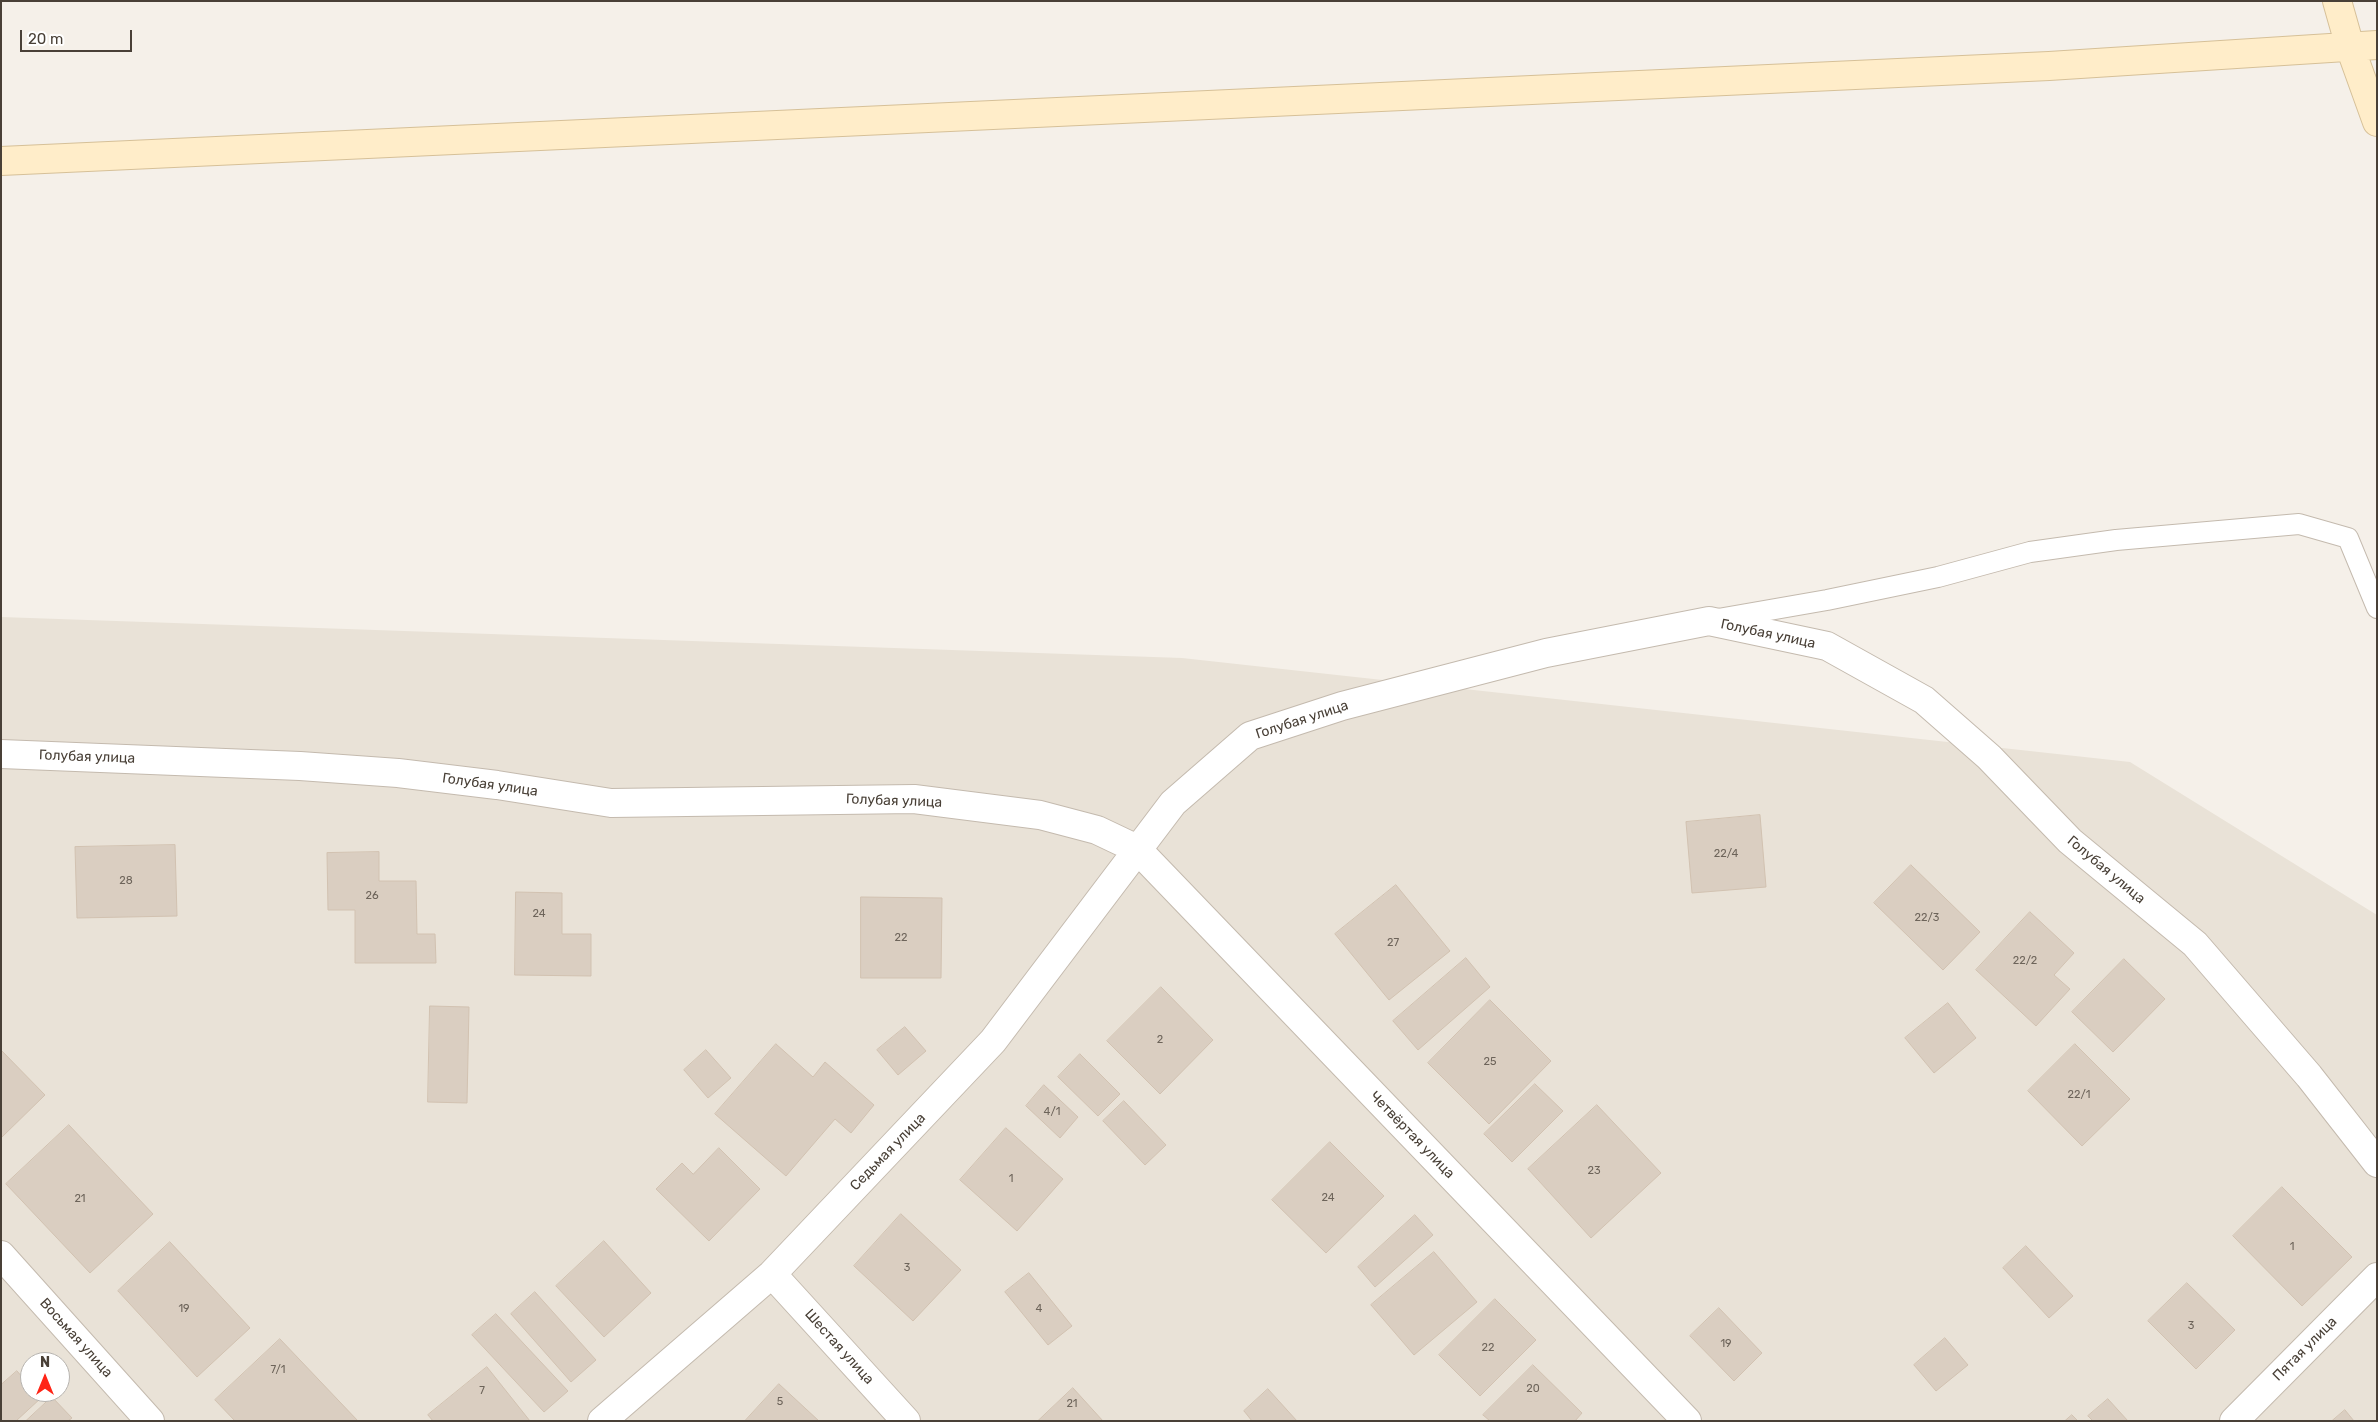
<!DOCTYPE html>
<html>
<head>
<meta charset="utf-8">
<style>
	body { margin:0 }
	#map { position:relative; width:2378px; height:1422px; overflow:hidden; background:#f5f0e9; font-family:Rubik,sans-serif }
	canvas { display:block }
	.frame { position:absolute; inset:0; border:2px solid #494037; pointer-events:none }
	.north { position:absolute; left:20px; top:1352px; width:50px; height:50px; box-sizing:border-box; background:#fff; border:1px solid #b6b3af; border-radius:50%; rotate:0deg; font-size:14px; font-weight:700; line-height:20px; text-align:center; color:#494037 }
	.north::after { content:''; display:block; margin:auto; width:18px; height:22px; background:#ff2416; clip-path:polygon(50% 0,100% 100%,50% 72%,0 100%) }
	.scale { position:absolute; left:20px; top:30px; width:112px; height:22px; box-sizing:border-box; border:2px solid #494037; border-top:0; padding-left:6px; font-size:15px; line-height:18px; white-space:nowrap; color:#494037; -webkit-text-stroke:4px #fff; paint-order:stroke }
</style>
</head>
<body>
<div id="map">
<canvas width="2378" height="1422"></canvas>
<div class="frame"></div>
<div class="north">N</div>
<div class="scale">20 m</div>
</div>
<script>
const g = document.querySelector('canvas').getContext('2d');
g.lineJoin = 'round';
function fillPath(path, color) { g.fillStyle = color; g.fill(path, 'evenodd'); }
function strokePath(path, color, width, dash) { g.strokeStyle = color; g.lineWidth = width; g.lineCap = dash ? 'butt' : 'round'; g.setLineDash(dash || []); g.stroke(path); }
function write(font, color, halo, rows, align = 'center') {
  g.font = font + ' Rubik,sans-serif'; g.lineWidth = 5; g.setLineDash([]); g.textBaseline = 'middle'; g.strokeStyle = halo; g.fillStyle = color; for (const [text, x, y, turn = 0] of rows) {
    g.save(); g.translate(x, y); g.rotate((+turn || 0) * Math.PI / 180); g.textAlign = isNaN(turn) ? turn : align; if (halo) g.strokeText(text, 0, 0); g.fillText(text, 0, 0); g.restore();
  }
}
fillPath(new Path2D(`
	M1 617 1182 658 2130 762 2377 915V1421H1ZM30 1362H60V1392H30Z`), '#e9e2d7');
const building = new Path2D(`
	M1760 815 1766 887 1692 893 1686 822Z
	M175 845 177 916 77 918 75 847Z
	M379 852V881H416L417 934H435L436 963H355V910H328L327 853Z
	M1911 865 1980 932 1943 970 1874 903Z
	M1396 885 1450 951 1389 1000 1335 934Z
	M516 892 562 893V934H591V976L515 975Z
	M861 897 942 898 941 978H861Z
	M2030 912 2074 953 2054 975 2070 989 2036 1026 1976 970Z
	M1466 958 1490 987 1418 1050 1393 1021Z
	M2124 959 2165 999 2113 1052 2072 1012Z
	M1161 987 1213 1040 1160 1094 1107 1041Z
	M1490 1000 1551 1061 1489 1124 1428 1063Z
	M1948 1003 1976 1038 1934 1073 1905 1038Z
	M430 1006 469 1007 467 1103 428 1102Z
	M905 1027 926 1051 898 1075 877 1050Z
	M776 1044 813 1077 825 1062 874 1105 851 1133 835 1119 786 1176 715 1114Z
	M2075 1044 2130 1099 2082 1146 2028 1091Z
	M1 1050 45 1095 1 1138Z
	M706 1050 731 1078 708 1098 684 1070Z
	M1080 1054 1120 1094 1098 1116 1058 1077Z
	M1535 1084 1563 1111 1512 1162 1484 1134Z
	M1044 1085 1078 1117 1060 1138 1026 1106Z
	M1124 1101 1166 1145 1145 1165 1103 1121Z
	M1597 1105 1661 1173 1591 1238 1528 1169Z
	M69 1125 153 1214 90 1273 6 1184Z
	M1006 1128 1063 1179 1017 1231 960 1180Z
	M1330 1142 1384 1196 1326 1253 1272 1200Z
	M719 1148 760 1189 709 1241 656 1189 682 1163 693 1174Z
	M2282 1187 2352 1257 2302 1306 2233 1236Z
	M901 1214 961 1270 913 1321 854 1266Z
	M1415 1215 1433 1235 1375 1287 1358 1267Z
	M604 1241 651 1293 604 1337 556 1286Z
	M170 1242 250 1328 197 1377 118 1291Z
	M2026 1246 2073 1296 2049 1318 2003 1268Z
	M1434 1252 1477 1302 1414 1355 1371 1305Z
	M1029 1273 1072 1326 1048 1345 1005 1292Z
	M2187 1283 2235 1330 2196 1369 2148 1321Z
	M535 1292 596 1360 571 1382 511 1314Z
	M1495 1299 1536 1340 1480 1396 1439 1355Z
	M1719 1308 1762 1353 1734 1381 1690 1336Z
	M496 1314 568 1391 544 1412 472 1335Z
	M1945 1338 1968 1365 1936 1391 1914 1365Z
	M280 1339 358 1421H235L215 1400Z
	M1533 1365 1582 1413 1575 1421H1490L1483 1415Z
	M487 1367 530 1421H433L428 1415Z
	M17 1371 30 1386V1392H36L41 1398 16 1421H1V1385Z
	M779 1384 819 1421H745Z
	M1073 1388 1103 1421H1038Z
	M1268 1389 1297 1421H1252L1244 1411Z
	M52 1397 72 1418 68 1421H26Z
	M2108 1399 2128 1421H2093L2088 1416Z
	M2345 1410 2354 1421H2332Z
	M2072 1415 2078 1421H2065Z`);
fillPath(building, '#dacec1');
strokePath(building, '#d2c2b1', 1);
const lane = new Path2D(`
	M1718 619 1827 600 1938 577 2030 552 2116 540 2299 524 2348 538 2377 608`);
const street = new Path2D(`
	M1 754 300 766 398 773 497 785 611 803 914 799 1040 815 1097 830 1137 849 1687 1421
	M1 1255 150 1421
	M772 1274 906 1421
	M602 1421 772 1274 993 1041 1173 803 1250 736 1342 706 1546 653 1709 621 1827 646 1924 700 1989 757 2070 841 2195 944 2309 1076 2377 1163
	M2234 1421 2377 1277`);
const secondary = new Path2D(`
	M2337 1 2350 47 2377 122
	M1 161 2049 66 2377 45`);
strokePath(lane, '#c4baae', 22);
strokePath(street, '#c4baae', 30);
strokePath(secondary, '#d6c098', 30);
strokePath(lane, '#fff', 20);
strokePath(street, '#fff', 28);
strokePath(secondary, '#ffedc9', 28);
write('11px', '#6d645a', null, [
	["22/4",1726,854],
	["28",126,881],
	["26",372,896],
	["24",539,914],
	["22/3",1927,918],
	["22",901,938],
	["27",1393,943],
	["22/2",2025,961],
	["2",1160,1040],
	["25",1490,1062],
	["22/1",2079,1095],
	["4/1",1052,1112],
	["23",1594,1171],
	["1",1011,1179],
	["24",1328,1198],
	["21",80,1199],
	["1",2292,1247],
	["3",907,1268],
	["19",184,1309],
	["4",1039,1309],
	["3",2191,1326],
	["19",1726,1344],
	["22",1488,1348],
	["7/1",278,1370],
	["20",1533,1389],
	["7",482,1391],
	["5",780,1402],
	["21",1072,1404]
]);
write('14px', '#494037', '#fff', [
	["Голубая улица",1768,634,12],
	["Голубая улица",1302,720,-18],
	["Голубая улица",87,757,2],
	["Голубая улица",490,785,8],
	["Голубая улица",894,801,2],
	["Голубая улица",2106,870,40],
	["Четвёртая улица",1412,1135,46],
	["Седьмая улица",888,1152,-46],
	["Восьмая улица",76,1338,48],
	["Шестая улица",839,1347,48],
	["Пятая улица",2305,1349,-45]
]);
</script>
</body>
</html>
